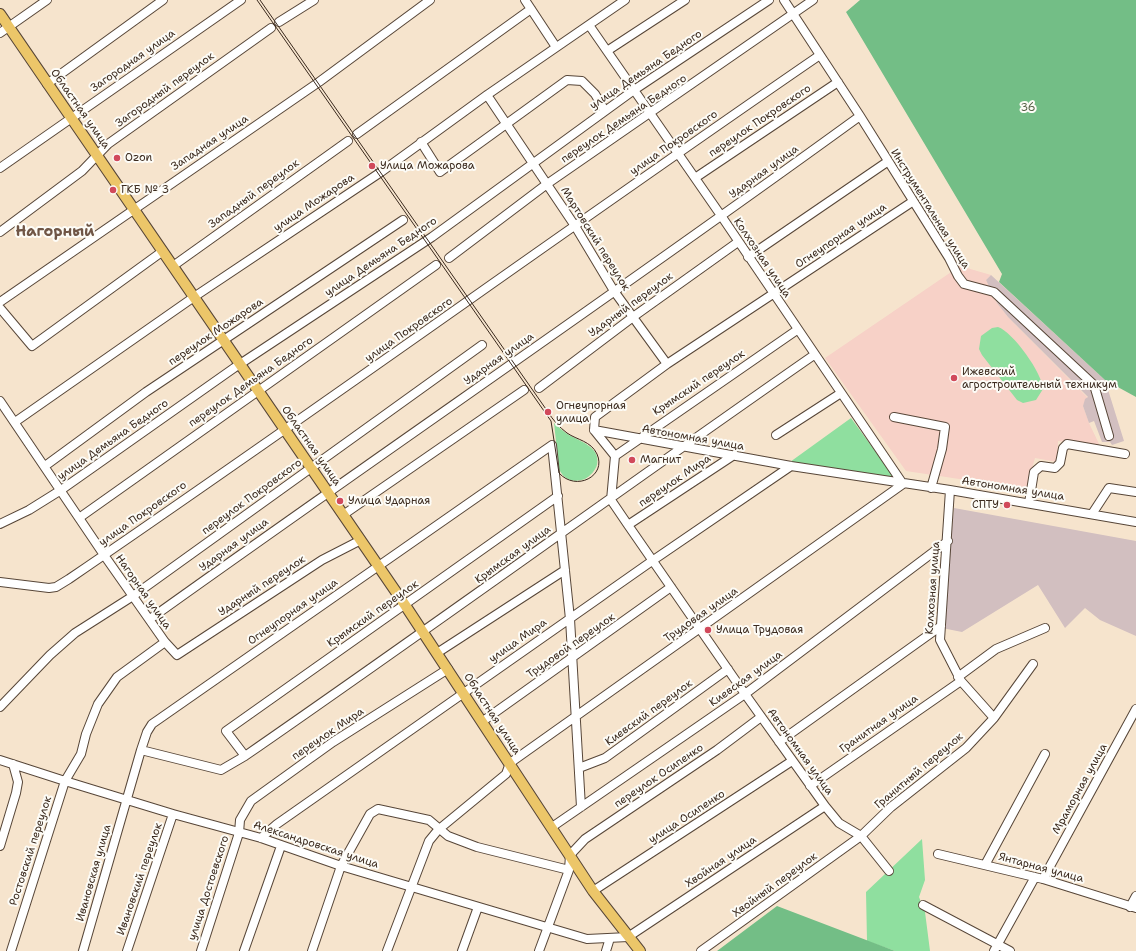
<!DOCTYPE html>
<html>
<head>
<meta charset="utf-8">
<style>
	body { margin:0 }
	canvas { display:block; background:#f6e4cd }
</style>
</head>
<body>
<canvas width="1136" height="951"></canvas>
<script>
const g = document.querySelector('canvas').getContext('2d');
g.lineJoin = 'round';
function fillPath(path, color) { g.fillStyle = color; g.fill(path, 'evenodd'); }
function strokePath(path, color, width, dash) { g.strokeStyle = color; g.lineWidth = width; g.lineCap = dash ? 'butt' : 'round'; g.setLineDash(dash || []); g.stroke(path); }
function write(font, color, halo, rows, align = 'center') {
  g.font = font + ' "Shantell Sans",sans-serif'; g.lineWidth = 4; g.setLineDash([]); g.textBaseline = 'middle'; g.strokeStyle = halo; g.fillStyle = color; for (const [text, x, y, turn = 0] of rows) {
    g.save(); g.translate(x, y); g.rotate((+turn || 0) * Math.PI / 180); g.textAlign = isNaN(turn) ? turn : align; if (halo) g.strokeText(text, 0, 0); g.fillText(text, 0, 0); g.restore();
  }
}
fillPath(new Path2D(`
	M960 266 991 275 986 280 997 303 1008 317 1088 398 1083 406 1089 423 1100 446 1058 441 1057 462 1035 458 1026 489 906 471 825 358Z`), '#f7d1c7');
fillPath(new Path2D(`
	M991 275 1105 380 1124 441 1112 445 1110 442H1102L1094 421 1089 423 1083 406 1085 399 1088 397 1008 317 997 303 986 280Z
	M954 508 1136 541V636L1100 620 1085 608 1065 628 1038 585 962 632 942 628Z`), '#d2bfc0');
fillPath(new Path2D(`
	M998 327C1013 332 1043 374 1043 389L1036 400 1023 403 1017 400 982 355 979 349 981 336 992 328Z
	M851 418 894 477 790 462Z
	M554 423C559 427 564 432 569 435 581 442 601 447 597 465 595 471 590 476 585 479 573 483 564 480 559 469Z
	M922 839 925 880 919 897 925 912 930 951H895L867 941 866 892Z`), '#8fdf9f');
fillPath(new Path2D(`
	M860 0H1136V397L1105 380 999 282 1002 274 846 12Z
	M777 906 895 951H717Z`), '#73be86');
const minor = new Path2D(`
	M525 0 556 47
	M784 0 860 116 949 258 958 276 964 284 994 292 1094 385 1109 436
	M279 22 314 0
	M589 25 722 217 903 484
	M0 33 47 0
	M607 51 685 0
	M47 84 163 0
	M487 95 575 226 614 291 667 364
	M357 134 531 9
	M421 142 440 172 567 80 582 81 595 94 605 111
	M0 168 241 0
	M695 178 838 82
	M0 232 82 171 108 144 271 28
	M748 257 887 162
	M449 258 547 184 813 0
	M173 266 348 141
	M0 302 319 82 430 0
	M0 308 32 346 163 251
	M539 388 633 317 738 242
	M0 401 104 555 165 642 177 655 322 560 361 540
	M894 417 945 427 942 449 931 488
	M15 422 194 297 381 172 487 95 625 0
	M594 430 791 466 950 490 1136 522
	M594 430 615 456 611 500 628 525 745 694 825 806 839 823 861 836 889 871
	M594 430 595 417 667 364 912 202
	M776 435 841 393
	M615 456 797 330
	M45 466 146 392 403 220
	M950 490 940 640 961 681 994 718
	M1029 503 1034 472 1041 466 1055 468 1060 463 1063 448 1067 444 1125 454
	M1092 514 1109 488 1136 492
	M343 515 524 390
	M79 518 436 265
	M0 524 29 510 61 490 234 368 432 237 634 90 769 0
	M628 525 734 455
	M0 582 49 588 56 587 69 579C321 407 568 228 820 55
	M150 619C386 450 625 287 860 116
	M437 653 565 570
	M958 677 996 649 1045 628
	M0 707 50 655 75 633 133 596 482 345
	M483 721 671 587
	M779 742 941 626
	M141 750 221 770 245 756C436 624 624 487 814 355
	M245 756 226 731 558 496
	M0 760 65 781 173 814 261 838 341 866 587 939 628 937 825 806
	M579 768 605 758 728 669
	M810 786 961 681
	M552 827 745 694 948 541
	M261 838 277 824 652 561 791 466
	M0 846 16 793 18 782 13 764
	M938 854 1043 879 1136 908
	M985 865 1045 754
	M1043 879 1136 709
	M593 891 792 761
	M923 905 1010 951
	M1130 907 1136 896
	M11 951 65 781 81 754 86 734 98 704 117 677 165 642
	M83 951 141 750 147 732 152 724 552 445 570 619 581 807
	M127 951 173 814
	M201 951 239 833 240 820 251 801 333 742 448 669
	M244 951 281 846
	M312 951 341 866 370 814 378 809 429 820 448 836 477 847 569 870
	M387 951 429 841 438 830 506 774 510 763 903 484
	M462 951 478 907
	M539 951 569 870 570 855 585 839 717 750 761 717
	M606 951 610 938
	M701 951 861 836 891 807 966 748 994 718 1033 664
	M994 951 1035 877`);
const major = new Path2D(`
	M0 14 405 605 593 891 640 951`);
strokePath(minor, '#574638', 10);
strokePath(major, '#574638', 12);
strokePath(minor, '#fff', 8);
strokePath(major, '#ecc669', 10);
strokePath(new Path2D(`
	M257 0 551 421 559 473C576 492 607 476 597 454 591 441 577 440 567 433 559 427 553 420 548 412L260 0`), '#3b2a1e', 1);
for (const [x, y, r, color] of [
	[117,158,4,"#d1495b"],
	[372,166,4,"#d1495b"],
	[113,190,4,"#d1495b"],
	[954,378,4,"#d1495b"],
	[548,412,4,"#d1495b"],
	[632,460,4,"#d1495b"],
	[340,501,4,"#d1495b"],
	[1007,505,4,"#d1495b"],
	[708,630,4,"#d1495b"]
]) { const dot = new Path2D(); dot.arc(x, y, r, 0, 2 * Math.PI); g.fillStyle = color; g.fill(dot); strokePath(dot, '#fdfcf7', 1.5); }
write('11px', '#3b2a1e', '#fdfcf7', [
	["Загородная улица",133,61,-35],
	["улица Демьяна Бедного",646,70,-34],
	["Загородный переулок",165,90,-36],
	["Областная улица",80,109,55],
	["переулок Демьяна Бедного",624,119,-34],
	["переулок Покровского",760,121,-34],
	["Западная улица",210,143,-34],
	["улица Покровского",674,143,-35],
	["Ударная улица",764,172,-36],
	["Западный переулок",254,194,-36],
	["улица Можарова",314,203,-34],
	["Инструментальная улица",930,209,58],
	["Огнеупорная улица",841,236,-34],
	["Мартовский переулок",595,239,58],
	["улица Демьяна Бедного",381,257,-34],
	["Колхозная улица",762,258,56],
	["Ударный переулок",631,305,-36],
	["улица Покровского",409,330,-35],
	["переулок Можарова",216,332,-34],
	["Ударная улица",499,359,-35],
	["переулок Демьяна Бедного",251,382,-35],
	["Крымский переулок",699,383,-34],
	["Автономная улица",693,438,10],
	["улица Демьяна Бедного",113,440,-35],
	["Областная улица",311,446,55],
	["переулок Мира",675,481,-34],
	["Автономная улица",1013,489,9],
	["переулок Покровского",252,497,-36],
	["улица Покровского",143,514,-35],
	["Ударная улица",234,545,-36],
	["Крымская улица",513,555,-36],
	["Ударный переулок",262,586,-33],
	["Колхозная улица",933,588,-86],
	["Нагорная улица",143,592,55],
	["Огнеупорная улица",293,612,-35],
	["Крымский переулок",373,614,-35],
	["Трудовая улица",701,615,-35],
	["улица Мира",518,641,-35],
	["Трудовой переулок",571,646,-35],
	["Киевская улица",746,679,-36],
	["Киевский переулок",649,713,-36],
	["Областная улица",492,714,57],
	["Гранитная улица",879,724,-35],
	["переулок Мира",328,734,-34],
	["Автономная улица",800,752,54],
	["Гранитный переулок",919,771,-40],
	["переулок Осипенко",659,776,-34],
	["Мраморная улица",1080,789,-61],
	["улица Осипенко",687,817,-33],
	["Александровская улица",316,845,18],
	["Ростовский переулок",31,851,-72],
	["Хвойная улица",721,862,-34],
	["Янтарная улица",1041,868,15],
	["Ивановская улица",94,873,-74],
	["Ивановский переулок",140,879,-71],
	["Хвойный переулок",775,885,-36],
	["улица Достоевского",209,888,-72]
]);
write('11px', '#546045', '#fdfcf7', [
	["36",1028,108]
]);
write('11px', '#3b2a1e', '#fdfcf7', [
	["Ozon",125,158],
	["Улица Можарова",380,166],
	["ГКБ № 3",121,190],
	["Ижевский",962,372],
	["агростроительный техникум",962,385],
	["Огнеупорная",556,406],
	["улица",556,419],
	["Магнит",640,460],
	["Улица Ударная",348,501],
	["СПТУ",999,505,"right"],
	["Улица Трудовая",716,630]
], 'left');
write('bold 15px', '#705646', '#fdfcf7', [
	["Нагорный",55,232]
]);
</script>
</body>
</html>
